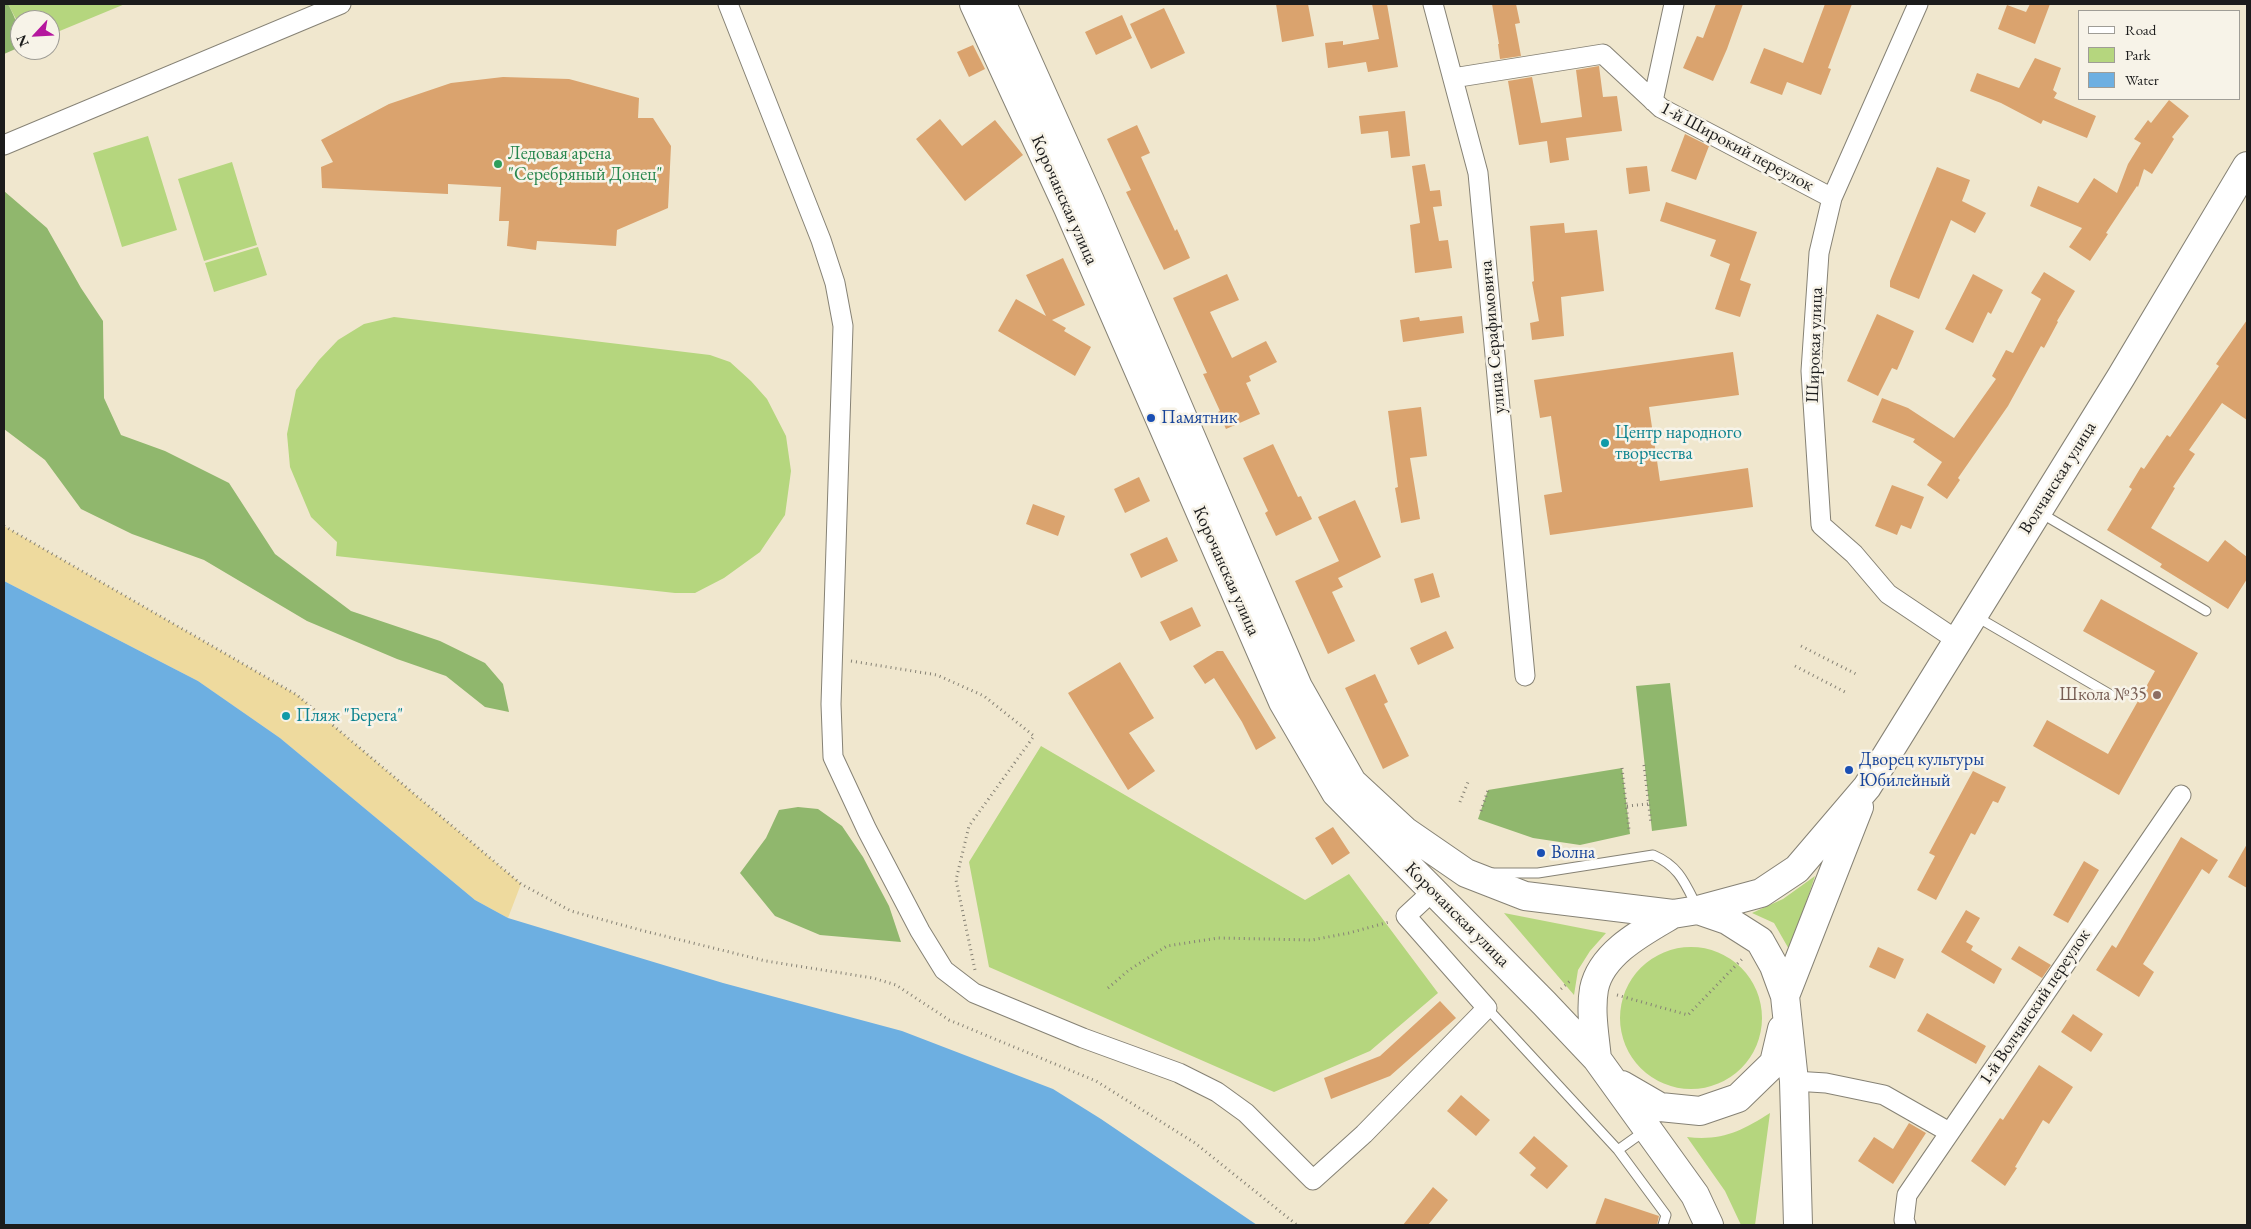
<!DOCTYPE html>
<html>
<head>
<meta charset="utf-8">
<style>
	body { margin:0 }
	#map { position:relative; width:2251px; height:1229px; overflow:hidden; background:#f0e7ce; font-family:"EB Garamond",serif }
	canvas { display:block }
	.frame { position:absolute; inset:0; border:5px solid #1c1c1c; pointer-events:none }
	.legend { position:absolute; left:2078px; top:10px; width:162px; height:90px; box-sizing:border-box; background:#f7f3e8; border:1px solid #9f9d96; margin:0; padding:6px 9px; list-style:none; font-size:15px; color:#1c1c1c }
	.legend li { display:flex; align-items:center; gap:10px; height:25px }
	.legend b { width:25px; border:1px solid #9f9d96 }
	.north { position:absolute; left:10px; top:10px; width:50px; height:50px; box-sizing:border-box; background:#f7f3e8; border:1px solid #9f9d96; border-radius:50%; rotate:245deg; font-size:14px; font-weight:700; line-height:20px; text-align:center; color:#1c1c1c }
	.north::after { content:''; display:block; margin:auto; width:18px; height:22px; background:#b5179e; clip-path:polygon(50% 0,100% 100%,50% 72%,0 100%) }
</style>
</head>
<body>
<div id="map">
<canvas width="2251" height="1229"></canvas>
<div class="frame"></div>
<ul class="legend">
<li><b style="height:6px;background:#fff"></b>Road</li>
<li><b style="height:14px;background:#b5d67e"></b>Park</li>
<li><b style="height:14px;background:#6dafe1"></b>Water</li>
</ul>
<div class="north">N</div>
</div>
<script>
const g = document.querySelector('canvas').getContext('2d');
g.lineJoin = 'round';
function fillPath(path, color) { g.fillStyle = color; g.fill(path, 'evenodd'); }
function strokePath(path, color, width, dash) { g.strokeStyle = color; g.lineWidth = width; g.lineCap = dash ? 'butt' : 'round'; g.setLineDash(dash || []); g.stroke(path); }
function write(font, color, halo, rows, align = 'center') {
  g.font = font + ' "EB Garamond",serif'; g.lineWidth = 5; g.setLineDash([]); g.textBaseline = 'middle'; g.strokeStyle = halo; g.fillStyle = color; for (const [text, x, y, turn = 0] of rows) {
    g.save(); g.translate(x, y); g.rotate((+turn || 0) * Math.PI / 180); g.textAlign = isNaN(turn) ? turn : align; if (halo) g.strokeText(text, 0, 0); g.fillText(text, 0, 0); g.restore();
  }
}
fillPath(new Path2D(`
	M8 4H125L50 35V20H20V37L18 23Z
	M148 136 177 230 122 247 93 153Z
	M232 162 257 245 204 261 178 179Z
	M258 247 267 275 214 292 205 263Z
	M394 317 710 355 730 362 751 381 767 399 786 436 791 471 785 515 760 552 724 578 695 593H675L336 556 337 542 311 517 290 467 287 434 296 390 319 360 338 340 364 324Z
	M1041 746 1305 900 1349 874 1438 993 1370 1051 1274 1092 989 967 969 862Z
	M1815 876 1790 951 1774 923 1752 913 1783 899Z
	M1504 913 1606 933 1590 951 1578 970 1574 995Z
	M1620 1018a71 71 0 1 1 142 0a71 71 0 1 1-142 0Z
	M1770 1113 1755 1225H1741L1725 1191 1687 1137C1722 1141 1742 1131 1770 1113Z`), '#b5d67e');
fillPath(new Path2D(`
	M4 4H8C16 19 20 30 20 47L4 54Z
	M4 191 47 228 81 288 103 321 104 398 121 435 165 451 229 483 275 554 351 611 440 641 485 663 503 684 509 712 485 707 446 676 397 659 307 621 204 560 132 534 81 509 45 460 4 429Z
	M1670 683 1687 826 1652 831 1636 686Z
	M1622 768 1630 834 1580 845 1533 838 1478 819 1488 790Z
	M798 807 818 809 842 826 863 857 889 906 901 942 820 935 775 916 740 873 766 838 779 810Z`), '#90b76d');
fillPath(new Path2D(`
	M4 526 297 695 521 884 508 918 475 900 280 738 198 681 4 581Z`), '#eeda9e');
fillPath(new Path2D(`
	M4 581 198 681 280 738 475 900 508 918 723 983 902 1031 1053 1089 1101 1119 1257 1225H4Z`), '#6dafe1');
fillPath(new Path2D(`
	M1276 4H1308L1314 36 1282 42Z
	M1372 4H1387L1398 67 1368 72 1366 62 1328 68 1325 43 1343 41V45L1379 39Z
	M1492 4H1516L1520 23 1515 24 1521 56 1500 59 1498 44H1499Z
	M1716 4H1743L1727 49 1713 81 1683 68 1697 36 1703 38Z
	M1825 4H1852L1828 68 1831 69 1821 95 1787 82 1782 95 1750 83 1764 48 1803 63Z
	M2030 4H2050L2035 44 1998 29 2007 5 2026 12Z
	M1164 8 1185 53 1151 69 1130 24Z
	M1122 15 1132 38 1096 55 1085 32Z
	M973 45 985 69 969 77 957 52Z
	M2035 58 2061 68 2053 90 2057 93 2054 98 2096 116 2087 138 2043 120 2041 124 2001 103 1970 91 1977 73 2019 88Z
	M1599 66 1603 97 1617 96 1622 131 1566 138 1569 160 1550 163 1547 141 1519 145 1508 81 1532 77 1541 123 1582 117 1576 70Z
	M503 77 569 79 639 98 638 118H653L671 146 668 208 617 230 616 246 537 241 536 250 507 246 509 221H499L501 187 448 184V194L322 188 321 167 333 162 321 140 389 104 451 83Z
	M2169 100 2189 116 2172 137 2174 139 2152 174 2144 169 2138 187 2137 186 2106 233 2108 234 2090 261 2069 247 2082 228 2030 206 2038 186 2078 203 2094 178 2117 193 2128 164 2141 143 2134 139 2148 120 2151 123Z
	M1405 111 1410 156 1391 158 1388 131 1361 134 1359 116Z
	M940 119 962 146 995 120 1023 155 965 201 916 139Z
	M1137 125 1150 153 1141 157 1175 231 1177 229 1190 258 1164 270 1126 192 1131 190 1107 139Z
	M1685 134 1709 146 1696 180 1671 171Z
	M1425 164 1430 191 1440 190 1442 206 1433 207 1439 241 1448 240 1452 268 1415 273 1410 225 1420 223 1412 166Z
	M1647 166 1650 191 1629 194 1626 168Z
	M1937 167 1970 180 1962 201 1986 213 1975 233 1951 220 1919 299 1890 287V281Z
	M1666 202 1757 232 1740 280 1751 284 1740 317 1715 309 1730 264 1710 256 1716 240 1660 221Z
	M1564 223 1565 233 1597 230 1604 291 1561 297 1564 336 1532 340 1530 323 1539 321 1532 282 1534 281 1530 226Z
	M1063 258 1085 305 1052 320 1066 328 1064 331 1091 347 1075 376 998 331 1016 299 1046 316 1026 275Z
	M2044 272 2075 291 2057 321 2058 322 2044 348 2041 346 2008 406 1958 478 1960 480 1947 499 1927 485 1942 462 1913 442 1915 439 1872 422 1882 398 1908 408 1954 438 1996 379 1992 376 2006 350 2013 353 2041 299 2031 293Z
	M1227 274 1239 300 1210 312 1232 358 1266 341 1277 362 1249 376 1251 381 1246 383 1260 414 1226 429 1218 412 1220 411 1203 374 1207 373 1173 298Z
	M1973 274 2003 290 1991 314 1988 312 1973 343 1945 329Z
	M1877 314 1914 331 1897 370 1892 368 1878 396 1847 381Z
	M1462 316 1464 333 1403 342 1400 320 1419 317 1420 321Z
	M2247 320V420L2222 403 2189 450 2195 454 2173 487 2175 488 2151 528 2208 562 2225 540 2247 557V579L2228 609 2160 567 2162 564 2107 530 2132 489 2129 487 2141 467 2144 469 2167 435 2170 437 2219 366 2216 364Z
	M1733 352 1739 395 1649 407 1660 481 1748 468 1753 507 1550 535 1544 495 1562 492 1551 416 1540 418 1534 380Z
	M1421 407 1427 456 1410 458 1420 519 1401 523 1395 488 1398 487 1388 411Z
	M1273 444 1298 497 1301 496 1312 519 1276 536 1265 513 1268 511 1243 458Z
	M1139 477 1150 501 1125 513 1114 489Z
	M1892 485 1924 497 1911 529 1901 525 1897 535 1875 526Z
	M1355 500 1381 557 1338 578 1343 587 1332 592 1355 641 1328 654 1295 581 1339 561 1318 517Z
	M1033 504 1065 516 1058 536 1026 524Z
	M1167 537 1178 561 1141 578 1130 554Z
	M1433 573 1440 597 1421 603 1414 579Z
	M2101 599 2198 653 2119 795 2033 746 2047 720 2108 754 2155 671 2083 631Z
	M1192 607 1201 626 1170 641 1160 622Z
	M1446 631 1454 648 1418 665 1410 648Z
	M1217 651H1223L1276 738 1256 750 1242 722 1214 678 1205 684 1193 666Z
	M1120 662 1154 718 1129 733 1155 771 1128 790 1068 693Z
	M1375 674 1388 702 1384 704 1409 756 1383 769 1345 688Z
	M1973 771 2006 787 1998 803 1993 801 1975 835 1971 833 1936 900 1917 890 1935 856 1929 853Z
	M1333 827 1350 853 1332 865 1315 838Z
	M2181 837 2218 860 2209 874 2202 869 2143 964 2154 972 2139 997 2096 970 2112 945 2116 948Z
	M2247 844V888L2228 877Z
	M2084 861 2099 870 2068 923 2053 915Z
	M1966 910 1980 918 1966 942 1973 946 1971 950 2002 969 1994 984 1941 952Z
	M2019 946 2051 965 2042 978 2011 959Z
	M1878 947 1904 959 1895 979 1869 967Z
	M1440 1001 1456 1018 1390 1076 1331 1099 1324 1078 1380 1056Z
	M1927 1013 1986 1046 1976 1064 1917 1031Z
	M2073 1014 2103 1034 2091 1052 2061 1032Z
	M2039 1065 2073 1087 2049 1124 2043 1120 2015 1167 2017 1168 2005 1186 1971 1161 2000 1118 2003 1120Z
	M1461 1095 1490 1120 1476 1136 1447 1111Z
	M1909 1123 1926 1133 1893 1184 1858 1161 1874 1137 1893 1149Z
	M1534 1136 1568 1166 1547 1189 1530 1175 1536 1168 1519 1153Z
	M1433 1187 1448 1200 1428 1225H1403Z
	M1605 1198 1659 1216 1657 1225H1595Z`), '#daa36e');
const service = new Path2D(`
	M2039 512 2206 611
	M1977 617 2111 695
	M1493 873H1538L1653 855C1679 866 1685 883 1697 907
	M1487 1008 1618 1150 1666 1215 1663 1225
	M1618 1150 1646 1130`);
const minor = new Path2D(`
	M728 4 821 240 835 283 843 326 831 704 833 757 867 830 920 931 944 970 974 993 1083 1038 1179 1073 1217 1092 1246 1113 1313 1180 1364 1134 1487 1008 1406 916 1433 891
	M1433 4 1478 173 1525 676
	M1918 4 1832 198 1819 253 1811 371 1821 525 1854 554 1888 594 1958 641
	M1453 78 1603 54 1661 108 1832 198
	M1653 101 1674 4
	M4 145 341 4
	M1794 1081 1826 1083 1884 1095 1949 1132
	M1906 1225 1904 1220 1907 1195 2181 795`);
const primary = new Path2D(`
	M974 4 1068 208 1283 702 1336 793 1544 1003 1597 1059 1695 1195 1709 1225
	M1002 4 1090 201 1298 687 1352 782 1405 831 1466 873 1525 896 1673 914 1698 910 1761 893 1797 869 1867 787 2121 377 2247 166
	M1698 910 1727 920 1760 941 1774 966 1785 996 1794 1081 1798 1225
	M1785 996 1859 807
	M1597 1059C1595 1037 1590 1012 1594 989 1601 953 1644 931 1673 914
	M1622 1085 1660 1107 1700 1111 1738 1098 1774 1063 1782 1029`);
strokePath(service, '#868275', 11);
strokePath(minor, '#868275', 21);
strokePath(primary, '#868275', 30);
strokePath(new Path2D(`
	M4 526 297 695 521 884 571 911 644 931 766 961 873 978 896 985 949 1020 1096 1081 1195 1143 1297 1225
	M1801 646 1856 674
	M851 661 937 675 984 696 1034 736 969 826 956 880 975 970
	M1795 666 1845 692
	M1644 765 1651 824
	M1622 768 1629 829
	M1460 802 1468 782
	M1627 806 1648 804
	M1481 811 1488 790
	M1108 988 1129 970 1167 946 1218 938 1312 940 1349 933 1389 922
	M1561 989 1570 981 1572 982
	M1617 995 1688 1015 1743 958`), '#868275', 3, [1, 4]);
strokePath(service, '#fff', 9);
strokePath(minor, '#fff', 19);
strokePath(primary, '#fff', 28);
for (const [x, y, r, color] of [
	[498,164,5,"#2e9e5b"],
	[1151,418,5,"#1a4fb4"],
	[1605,443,5,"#0f9aa8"],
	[2157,695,5,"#8d6e63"],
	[286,716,5,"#0f9aa8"],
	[1849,770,5,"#1a4fb4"],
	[1541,853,5,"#1a4fb4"]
]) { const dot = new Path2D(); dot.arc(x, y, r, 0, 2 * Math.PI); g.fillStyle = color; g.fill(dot); strokePath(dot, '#f7f3e8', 2); }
write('18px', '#1c1c1c', '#f7f3e8', [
	["1-й Широкий переулок",1737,147,28],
	["Корочанская улица",1064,200,66],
	["улица Серафимовича",1493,337,-95],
	["Широкая улица",1815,345,-88],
	["Волчанская улица",2058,478,-58],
	["Корочанская улица",1226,571,66],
	["Корочанская улица",1457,915,45],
	["1-й Волчанский переулок",2035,1007,-56]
]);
write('18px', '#27864d', '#f7f3e8', [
	["Ледовая арена",508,154],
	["\"Серебряный Донец\"",508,175]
], 'left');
write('18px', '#164399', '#f7f3e8', [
	["Памятник",1161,418],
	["Дворец культуры",1859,760],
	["Юбилейный",1859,781],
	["Волна",1551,853]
], 'left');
write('18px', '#0d838f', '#f7f3e8', [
	["Центр народного",1615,433],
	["творчества",1615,454],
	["Пляж \"Берега\"",296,716]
], 'left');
write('18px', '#785e54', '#f7f3e8', [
	["Школа №35",2147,695]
], 'right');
</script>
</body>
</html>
